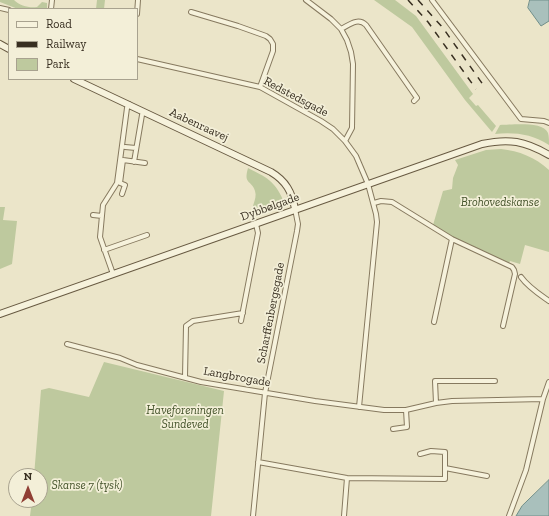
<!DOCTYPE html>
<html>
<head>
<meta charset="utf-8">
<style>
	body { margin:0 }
	#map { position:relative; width:549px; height:516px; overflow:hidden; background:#ebe5c9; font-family:"Zilla Slab",serif }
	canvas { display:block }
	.legend { position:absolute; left:8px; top:8px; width:130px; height:72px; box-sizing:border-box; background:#f3efd8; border:1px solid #a8a28f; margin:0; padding:5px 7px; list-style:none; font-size:12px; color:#382f21 }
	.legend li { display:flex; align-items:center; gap:8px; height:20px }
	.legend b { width:20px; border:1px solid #a8a28f }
	.north { position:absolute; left:8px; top:468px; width:40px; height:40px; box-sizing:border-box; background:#f3efd8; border:1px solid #a8a28f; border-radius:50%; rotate:0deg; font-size:11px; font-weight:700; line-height:16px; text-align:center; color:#382f21 }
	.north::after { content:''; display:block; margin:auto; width:14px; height:18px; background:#903f34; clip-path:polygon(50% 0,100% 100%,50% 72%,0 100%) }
</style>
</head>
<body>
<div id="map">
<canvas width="549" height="516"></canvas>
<ul class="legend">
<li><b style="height:5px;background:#f6f2dc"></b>Road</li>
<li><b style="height:5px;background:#382f21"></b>Railway</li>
<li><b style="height:11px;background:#bec99e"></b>Park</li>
</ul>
<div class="north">N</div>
</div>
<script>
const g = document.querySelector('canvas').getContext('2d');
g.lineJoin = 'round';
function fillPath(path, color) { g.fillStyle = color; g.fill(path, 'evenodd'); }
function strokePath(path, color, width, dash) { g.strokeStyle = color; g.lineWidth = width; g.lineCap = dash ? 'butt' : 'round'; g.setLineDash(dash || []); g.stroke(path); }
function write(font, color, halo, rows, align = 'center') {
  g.font = font + ' "Zilla Slab",serif'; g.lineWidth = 3.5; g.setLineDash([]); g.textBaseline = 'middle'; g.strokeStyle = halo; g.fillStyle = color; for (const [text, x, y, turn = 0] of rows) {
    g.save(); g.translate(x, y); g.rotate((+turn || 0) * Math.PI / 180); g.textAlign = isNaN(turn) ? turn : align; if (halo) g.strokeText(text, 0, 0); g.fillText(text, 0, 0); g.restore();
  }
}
fillPath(new Path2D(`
	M0 0H14C20 6 29 8 37 7L42 2 47 3V9H18L0 2Z
	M97 0H105L104 9H96Z
	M374 0H395L416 16 473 94 469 98 476 106 478 105 496 126 492 132 465 100 412 27Z
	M500 125C512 125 543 121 548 133 549 136 549 142 549 145 532 134 514 132 495 134Z
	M501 149C519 151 535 157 549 170V252L525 245 520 264 510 261 509 263 451 236 433 225 443 191 452 189 453 178 458 165 455 160 486 150Z
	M248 168C266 177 275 181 283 200L279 206 252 218C249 208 258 200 255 191 252 180 243 185 248 168Z
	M0 207H5L3 220 17 221 12 264 0 269Z
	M104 362 224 391 211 516H30L32 500H40V476H34L41 390 49 388 89 397Z`), '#bec99e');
const water = new Path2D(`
	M530 0H549V21L541 26 528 8Z
	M549 480V516H516L522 506Z`);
fillPath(water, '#a9c0bc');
strokePath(water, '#708e8a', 1);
const street = new Path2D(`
	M306 0 331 19 341 29 347 40 351 52 353 64 352 128 345 141
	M432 0 521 119 544 121 549 123
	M0 8 9 10
	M51 9 52 0
	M191 12 238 26 266 36 270 39 273 44V51L260 87
	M137 14 138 0
	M341 29C349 25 358 17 366 25L417 98 414 101
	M137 59 260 87 321 121 333 129 345 141 356 156 368 184 376 214 377 222 359 407
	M125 147 136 148
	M134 162 142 115 144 112
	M122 194 125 185 120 183 123 160 145 163
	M374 203 381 201 392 202 452 239 512 267 514 270 515 274 503 326
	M93 215 102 216
	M104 250 147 235
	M113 274 100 237 103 205 117 183 127 108 129 104
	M521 277C528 287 539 294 549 301
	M241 321 258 233 256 224
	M434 322 452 239
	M67 344 120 358 137 365 201 382 315 401 384 410H406L436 403 452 401 543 399
	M185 377 186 326 193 321 243 313
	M436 403 435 381H495
	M393 429 407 427 406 410
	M258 462 347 478 445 479V452L431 451 420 454
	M445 468 487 476
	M253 516 265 393 297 231 298 224 295 209
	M344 516 347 478
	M509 516 526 470 543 399 549 382`);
const secondary = new Path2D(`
	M0 44 9 49
	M74 79 271 172C286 181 292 192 295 209
	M0 314 482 144C509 138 525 141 549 155`);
strokePath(street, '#86795f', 6);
strokePath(secondary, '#685a42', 8);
strokePath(street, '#f6f2dc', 4);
strokePath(secondary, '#f6f2dc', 6);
strokePath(new Path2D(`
	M408 0 428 22 476 89
	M418 0 443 28 484 86`), '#382f21', 1.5, [7, 7]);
write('12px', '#382f21', '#f3efd8', [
	["Redstedsgade",296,97,28],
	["Aabenraavej",199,125,25],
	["Dybbølgade",270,207,-20],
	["Scharffenbergsgade",271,313,-79],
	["Langbrogade",237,377,10]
]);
write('italic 12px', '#43522a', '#f3efd8', [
	["Brohovedskanse",500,203],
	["Haveforeningen",185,411],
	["Sundeved",185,425],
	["Skanse 7 (tysk)",87,486]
]);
</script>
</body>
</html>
